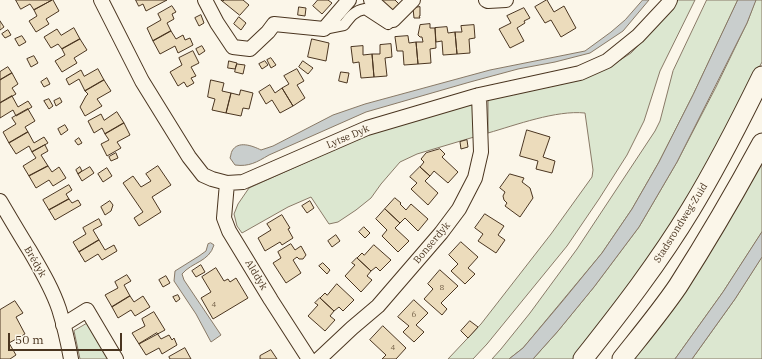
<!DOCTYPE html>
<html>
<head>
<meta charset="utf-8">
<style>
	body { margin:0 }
	#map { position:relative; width:762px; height:359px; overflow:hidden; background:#fbf6e9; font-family:"IBM Plex Serif",serif }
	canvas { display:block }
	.scale { position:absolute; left:8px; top:333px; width:114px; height:18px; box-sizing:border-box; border:2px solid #4a3520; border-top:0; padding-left:5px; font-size:12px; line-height:14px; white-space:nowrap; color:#4a3520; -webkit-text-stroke:3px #fbf6e9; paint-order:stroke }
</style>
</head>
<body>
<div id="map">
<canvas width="762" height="359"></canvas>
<div class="scale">50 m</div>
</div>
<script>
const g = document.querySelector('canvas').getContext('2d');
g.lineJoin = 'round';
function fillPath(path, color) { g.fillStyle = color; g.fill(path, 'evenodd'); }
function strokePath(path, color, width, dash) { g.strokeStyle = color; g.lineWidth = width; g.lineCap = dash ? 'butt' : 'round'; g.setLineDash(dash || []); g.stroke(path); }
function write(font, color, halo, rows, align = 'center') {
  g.font = font + ' "IBM Plex Serif",serif'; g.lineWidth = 3; g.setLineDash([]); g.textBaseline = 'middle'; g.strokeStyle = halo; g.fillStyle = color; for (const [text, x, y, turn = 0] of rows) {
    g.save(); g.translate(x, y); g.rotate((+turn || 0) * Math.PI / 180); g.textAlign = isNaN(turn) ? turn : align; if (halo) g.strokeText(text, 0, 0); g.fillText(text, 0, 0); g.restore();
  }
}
const green = new Path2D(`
	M677 0H695L660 71 644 121 627 155 599 199 567 246 487 344 473 359H448L481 324 551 234 592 177 593 170 585 113C556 110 516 125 488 133V99L617 62 631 53 660 23Z
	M707 0H738L693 95 659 162 632 209 602 253 523 348 509 359H492L501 349 530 313 577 249 655 131 660 121 673 71Z
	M756 0H762V62L706 169 656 249 594 334 574 359H533L558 331 594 287 639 227 677 162 716 87 747 23Z
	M473 101 474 137 417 154 400 162 381 184 371 198 356 210 338 222 329 224 311 197 288 207 242 233 237 226 234 214 238 204 249 188 329 152 353 140Z
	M762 163V232L723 292 675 359H632L714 245Z
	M762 257V359H692L735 299Z
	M88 323 111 359H80L74 331Z`);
fillPath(green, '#dce7d0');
strokePath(green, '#887966', 1);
const water = new Path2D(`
	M643 0H649L623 31 590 53 555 62 518 69 470 82 366 112 269 155C257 162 249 167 235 165L230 158C231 155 231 153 232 151 238 140 253 146 261 150L273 146 333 115 365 104 490 70 585 51 611 32 625 20Z
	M738 0H756L747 23 677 162 639 227 594 287 558 331 533 359H509L523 348 561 303 602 253 632 209 659 162 693 95Z
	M762 232V257L735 299 692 359H675L723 292Z
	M211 243 214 245C209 262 192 262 182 274L184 280 221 335 211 342 196 314 174 281 175 271 199 256 206 251 208 244Z`);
fillPath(water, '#c9cecd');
strokePath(water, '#887966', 1);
const building = new Path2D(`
	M16 0H52L34 10 30 4 21 9Z
	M53 0 59 11 46 19 49 24 36 32 29 21 37 16 34 10Z
	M136 0H167L146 11 143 4 139 6Z
	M221 0 223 1 224 0H243L249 5 240 15Z
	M318 0H328L332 3 322 14 313 6Z
	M381 0H395L399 4 393 11Z
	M547 0 554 12 564 6 576 28 561 37 551 20 545 23 535 7Z
	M172 6 176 12 172 14 174 19 167 23 171 31 153 41 147 28 161 20 158 14Z
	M299 7 306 8 305 16 298 15Z
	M420 7V16H419L420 18H414L413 8Z
	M524 8 530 18 524 21 525 23 517 28 524 41 510 48 499 29 511 23 507 16Z
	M201 15 204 23 199 26 195 18Z
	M239 17 246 23 241 30 234 24Z
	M0 21 4 27 0 30Z
	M430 24V28H435L436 48 430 49 431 63 418 64 416 42H423L422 37H420L418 35 420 25Z
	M474 25 475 38 469 39 470 53 457 54 455 32H462L461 26Z
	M447 27 448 33 455 32 457 54 443 55 442 41 436 42 435 28Z
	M74 28 80 39 62 49 58 44 51 48 44 37 57 29 61 35Z
	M8 30 11 35 5 38 2 34Z
	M171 31 176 39 183 35 185 40 190 38 193 45 178 53 175 46 160 54 153 41Z
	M22 36 26 42 19 46 15 39Z
	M408 36 409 43 416 42 418 64 404 65 403 51H397L395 37Z
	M80 39 87 50 74 58 77 63 62 72 55 61 65 55 62 49Z
	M312 39 329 43 326 61 308 57Z
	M391 44 392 57 385 58 387 76 374 77 372 54H380V45Z
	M202 46 205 51 199 55 196 49Z
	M363 46V55L372 54 374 77 361 78 359 62 353 63 351 47Z
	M193 51 199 63 191 67 196 76 191 78 194 83 187 87 184 82 178 86 170 72 182 65 179 58Z
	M34 56 38 63 31 67 27 59Z
	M271 58 276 65 271 68 267 60Z
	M229 61 237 63 235 69 228 68Z
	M265 61 268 65 262 69 259 64Z
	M303 61 313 68 308 74 299 67Z
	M237 64 245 65 243 74 235 72Z
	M8 67 12 73 0 80V72Z
	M98 69 104 80 85 91 79 79 69 85 66 79 81 70 84 76Z
	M297 69 304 81 297 85 305 98 293 106 282 88 289 84 284 76Z
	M341 72 349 73 347 83 339 81Z
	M12 73 18 84 12 88 16 94 0 103V80Z
	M47 78 50 84 44 87 41 82Z
	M104 80 111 91 97 99 102 106 85 116 80 107 86 96 88 94 85 91Z
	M211 80 224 83 222 91 231 93 226 113 212 110 215 99 208 97Z
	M270 85 275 93 282 88 293 106 280 113 272 100 266 104 259 92Z
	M241 90 253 93 249 109 243 108 241 116 226 113 231 93 239 95Z
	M12 96 18 107 28 101 32 107 16 116 13 110 0 118V103Z
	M60 98 62 102 56 106 54 101Z
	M49 99 53 106 49 109 44 101Z
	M28 109 35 121 25 127 28 132 9 143 3 132 16 124 12 118Z
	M117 112 124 123 105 134 102 128 94 133 88 121 101 114 104 120Z
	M124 123 130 135 117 142 121 148 107 156 101 144 109 140 105 134Z
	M65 125 68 130 61 135 58 129Z
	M527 130 550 137 543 157 555 161 552 173 536 169 538 161 520 156Z
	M28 132 34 143 44 137 48 143 32 152 29 146 16 154 9 143Z
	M79 138 82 143 78 145 75 141Z
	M467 140 468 147 461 149 460 142Z
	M45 145 48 151 41 155 48 166 29 176 23 166 36 158 32 152Z
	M440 149 445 154 442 157 458 172 448 183 434 171 430 176 420 167 424 162 421 159 426 153Z
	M116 153 118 158 111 161 109 157Z
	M48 166 52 172 59 167 66 178 53 186 49 180 36 188 29 176Z
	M158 166 171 185 152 197 161 212 139 226 134 218 143 212 123 183 133 176 141 187 151 181 146 174Z
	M80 167 82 171 78 174 76 170Z
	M90 167 94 173 82 181 78 174Z
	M420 167 430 176 425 181 438 193 428 205 411 189 417 183 410 177Z
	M107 168 112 176 103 182 98 174Z
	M510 174 524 178 522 182 530 188 533 198 520 217 505 206 507 203 504 200 503 196 505 192 500 188Z
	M69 185 72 190 66 194 69 199 49 210 43 200Z
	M395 198 401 203 400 204 406 210 411 204 428 219 418 231 405 218 400 223 385 209Z
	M69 199 72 203 78 200 81 205 55 220 49 210Z
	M110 201 113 205 111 211 105 215 101 207Z
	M310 201 314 208 307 213 302 206Z
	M385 209 400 223 395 228 409 241 398 252 382 236 387 230 376 219Z
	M485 214 504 226 498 235 505 240 496 253 478 241 483 234 475 228Z
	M282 215 290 228 288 229 293 238 282 245 280 242 265 251 258 238 271 230 267 224Z
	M99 219 102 225 93 230 99 240 79 252 73 242 86 234 83 228Z
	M364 227 370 233 365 238 359 232Z
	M336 235 340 241 332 247 328 241Z
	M99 240 105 250 114 245 117 251 102 260 98 254 85 262 79 252Z
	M461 242 478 257 468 268 475 274 465 284 451 271 458 264 449 255Z
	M291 244 295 250 301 246 306 255 303 259H299L297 257 293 260 301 273 286 283 273 263 281 258 278 252Z
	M374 245 391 260 380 271 376 267 371 271 357 258 362 253 364 255Z
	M357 258 371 271 367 276 372 280 361 292 345 276 355 265 352 263Z
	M323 263 330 270 327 274 319 266Z
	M201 265 205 272 196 277 192 271Z
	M216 268 224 281 228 279 230 282 236 278 248 298 213 319 201 298 211 292 202 277Z
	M440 270 458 286 441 303 447 309 442 315 424 299 433 289 428 284Z
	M127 275 131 281 124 285 130 296 112 307 105 295 118 288 115 282Z
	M166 276 170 283 163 287 159 280Z
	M337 284 354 300 343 311 339 307 334 311 320 298 325 293 327 295Z
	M178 295 180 299 176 302 173 297Z
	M130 296 134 302 143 296 150 307 135 316 131 310 118 318 112 307Z
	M320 298 334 311 330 316 335 320 325 331 308 316 318 305 315 303Z
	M414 300 428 313 416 325 424 332 414 342 403 332 409 326 398 317Z
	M15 301 23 313 16 317 25 334 9 343 16 355 10 359H0V310Z
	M154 312 165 330 139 344 132 333 145 326 142 319Z
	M470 321 478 327 468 338 461 331Z
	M383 326 406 348 396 359H382L386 355 370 340Z
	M157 333 161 339 169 335 172 340 174 338 177 345 162 354 159 348 146 355 139 344Z
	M185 348 191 359H170L169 357Z
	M271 350 277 359H260V356Z`);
fillPath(building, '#ecdcbc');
strokePath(building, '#4a3520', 1);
const pedestrian = new Path2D(`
	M324 29 344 25C350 17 354 11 365 9L388 24 393 20`);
const minor = new Path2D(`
	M101 0 142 81 189 157 203 175 212 179 227 183 243 182 367 128 479 95 580 73 607 61 638 36 668 4 670 0
	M205 0 217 23 233 47 250 49 268 32 274 24 324 29 349 0
	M371 0 393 20 413 0
	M486 0 488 1 506 0
	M227 183 224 218 229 231 271 300 309 359
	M0 201C10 218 20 235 30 251 41 270 52 288 59 309 64 325 68 342 71 359
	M63 325 87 310 116 359
	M319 359 352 328 378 306 441 233 459 209 475 178 481 152 479 95`);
const secondary = new Path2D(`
	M583 359C621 311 659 262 691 209 717 166 740 121 762 76
	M622 359C641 335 661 311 678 286 708 239 736 191 762 143`);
strokePath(pedestrian, '#4a3520', 12);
strokePath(minor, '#4a3520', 16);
strokePath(secondary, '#4a3520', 21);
strokePath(pedestrian, '#fbf6e9', 10);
strokePath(minor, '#fbf6e9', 14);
strokePath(secondary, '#fbf6e9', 19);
write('8px', '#725f47', null, [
	["8",442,288],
	["4",214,305],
	["6",414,315],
	["4",393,348]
]);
write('10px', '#4a3520', '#fbf6e9', [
	["Lytse Dyk",348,137,-23],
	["Stadsrondweg-Zuid",681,223,-58],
	["Bonserdyk",432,243,-50],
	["Brédyk",35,262,60],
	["Alddyk",256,275,59]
]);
</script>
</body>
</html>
